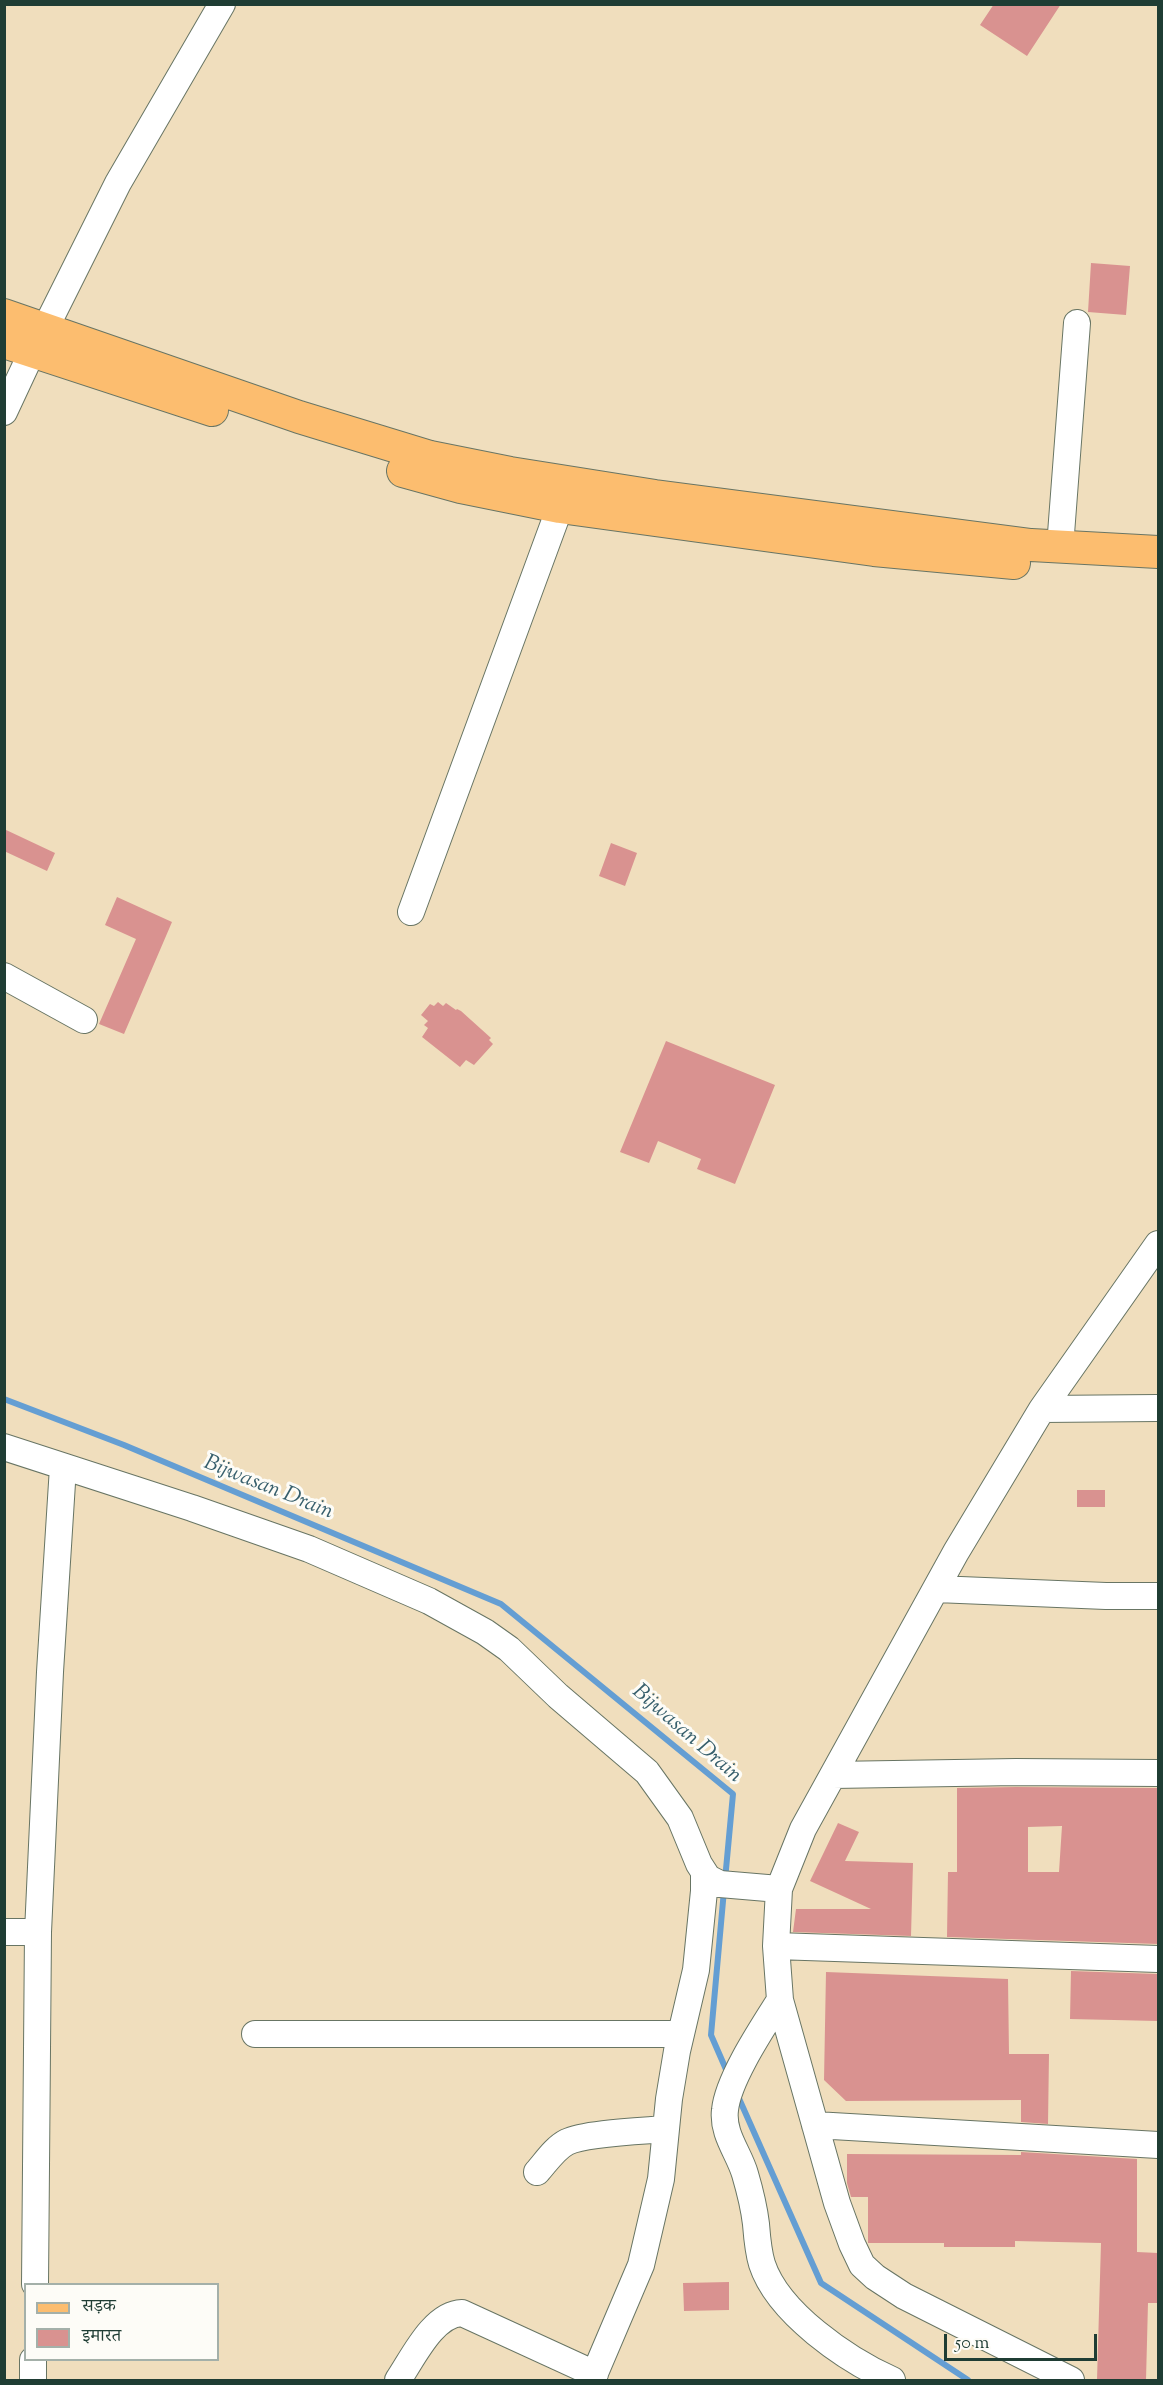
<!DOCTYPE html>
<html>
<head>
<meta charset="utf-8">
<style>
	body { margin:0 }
	#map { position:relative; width:1163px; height:2385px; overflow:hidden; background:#f0debd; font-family:"Sorts Mill Goudy","Noto Serif Devanagari",serif }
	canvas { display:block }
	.frame { position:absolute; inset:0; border:6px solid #1f3d34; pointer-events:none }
	.legend { position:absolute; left:24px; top:2283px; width:195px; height:78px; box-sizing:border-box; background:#fdfcf7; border:2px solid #a4b0a9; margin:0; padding:8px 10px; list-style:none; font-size:18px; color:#1f3d34 }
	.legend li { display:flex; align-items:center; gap:12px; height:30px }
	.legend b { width:30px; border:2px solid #a4b0a9 }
	.scale { position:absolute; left:944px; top:2334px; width:153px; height:27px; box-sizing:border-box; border:3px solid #1f3d34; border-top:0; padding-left:8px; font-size:18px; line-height:21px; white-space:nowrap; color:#1f3d34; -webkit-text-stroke:4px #fdfcf7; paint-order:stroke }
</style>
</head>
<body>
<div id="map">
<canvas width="1163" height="2385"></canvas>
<div class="frame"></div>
<ul class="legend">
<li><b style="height:8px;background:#fcbd6f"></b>सड़क</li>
<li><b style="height:16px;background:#d99290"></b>इमारत</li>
</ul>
<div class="scale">50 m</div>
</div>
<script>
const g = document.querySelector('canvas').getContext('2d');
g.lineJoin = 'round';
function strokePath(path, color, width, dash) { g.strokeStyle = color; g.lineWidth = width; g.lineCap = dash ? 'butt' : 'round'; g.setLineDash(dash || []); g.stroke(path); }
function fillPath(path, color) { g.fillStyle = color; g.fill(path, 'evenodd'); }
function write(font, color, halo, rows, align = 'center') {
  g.font = font + ' "Sorts Mill Goudy",serif'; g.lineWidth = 6; g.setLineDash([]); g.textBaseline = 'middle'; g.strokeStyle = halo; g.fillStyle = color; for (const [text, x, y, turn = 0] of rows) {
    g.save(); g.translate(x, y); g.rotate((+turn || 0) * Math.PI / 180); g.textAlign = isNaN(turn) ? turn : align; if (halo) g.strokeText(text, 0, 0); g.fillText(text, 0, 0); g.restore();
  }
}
strokePath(new Path2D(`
	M4 1399 124 1445 501 1604 733 1794 725 1880
	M724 1890 711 2035 728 2074
	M737 2094 821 2283 968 2380`), '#649ed3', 6);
fillPath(new Path2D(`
	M994 4H1061L1027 56 980 25Z
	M1091 263 1130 266 1126 315 1088 312Z
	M4 829 55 853 47 871 4 851Z
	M611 843 637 853 625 886 599 876Z
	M117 897 172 922 124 1034 99 1024 136 939 105 925Z
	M438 1002 443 1006 446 1003 456 1010 457 1009 461 1011 491 1038 489 1040 493 1044 474 1065 466 1060 460 1067 422 1037 428 1028 424 1025 428 1021 421 1015 430 1004 434 1006Z
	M666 1041 775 1085 735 1184 697 1169 701 1159 658 1141 649 1163 620 1152Z
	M1077 1490H1105V1507H1077Z
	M1016 1787 1158 1788V1944L947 1937 948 1872H957V1788ZM1062 1826 1059 1872H1028V1827Z
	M838 1823 859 1832 845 1861 913 1863 911 1936 793 1932 796 1909H871L810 1881Z
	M1071 1971 1158 1974V2021L1070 2019Z
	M826 1972 1008 1979 1009 2054H1049L1048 2124 1021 2122V2100L846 2101 824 2080Z
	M1021 2152 1137 2159V2252L1158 2253V2303H1148L1146 2380H1097L1101 2243 1015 2241V2247H944V2243H868V2197H851L847 2183V2154L1021 2155Z
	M729 2282V2310L684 2311 683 2283Z`), '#d99290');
const minor = new Path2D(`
	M45 329 118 183 222 4
	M4 412 32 352
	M1060 547 1077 323
	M411 912 560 507
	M4 976 84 1020
	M1042 1409 1158 1408
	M4 1447 192 1508 309 1549 429 1601 485 1632 509 1649 558 1696 647 1772 680 1818 699 1864 708 1878 720 1884 779 1889
	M936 1589 1106 1596H1158
	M833 1775 1016 1772 1158 1773
	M4 1932H38
	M776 1946 1158 1959
	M780 2000C763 2027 728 2079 725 2110 722 2134 739 2153 745 2174 750 2191 754 2207 756 2224 757 2237 758 2251 762 2264 778 2313 847 2360 892 2380
	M255 2034H681
	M815 2125 1158 2145
	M537 2172C546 2162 555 2148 567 2142 585 2133 643 2131 666 2129
	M35 2284 38 1932 50 1672 63 1467
	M33 2380V2360
	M398 2380C413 2358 433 2314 462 2313L595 2374
	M592 2380 641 2265 661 2179 669 2099 677 2051 696 1970 704 1891V1873
	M1071 2380 904 2296 875 2277 862 2265 852 2244 837 2203 780 2000 776 1946 779 1889 803 1829 956 1552 1042 1409 1158 1244`);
const major = new Path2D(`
	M4 315 299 417 430 457 510 473 655 496 1031 545 1158 552
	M4 342 212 410
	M403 471 461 487 560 507 874 550 1014 563`);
strokePath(minor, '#687564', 28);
strokePath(major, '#687564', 34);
strokePath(minor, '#fff', 26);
strokePath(major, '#fcbd6f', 32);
write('italic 22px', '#375f6c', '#fdfcf7', [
	["Bijwasan Drain",268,1489,22],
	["Bijwasan Drain",686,1735,41]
]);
</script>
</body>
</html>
